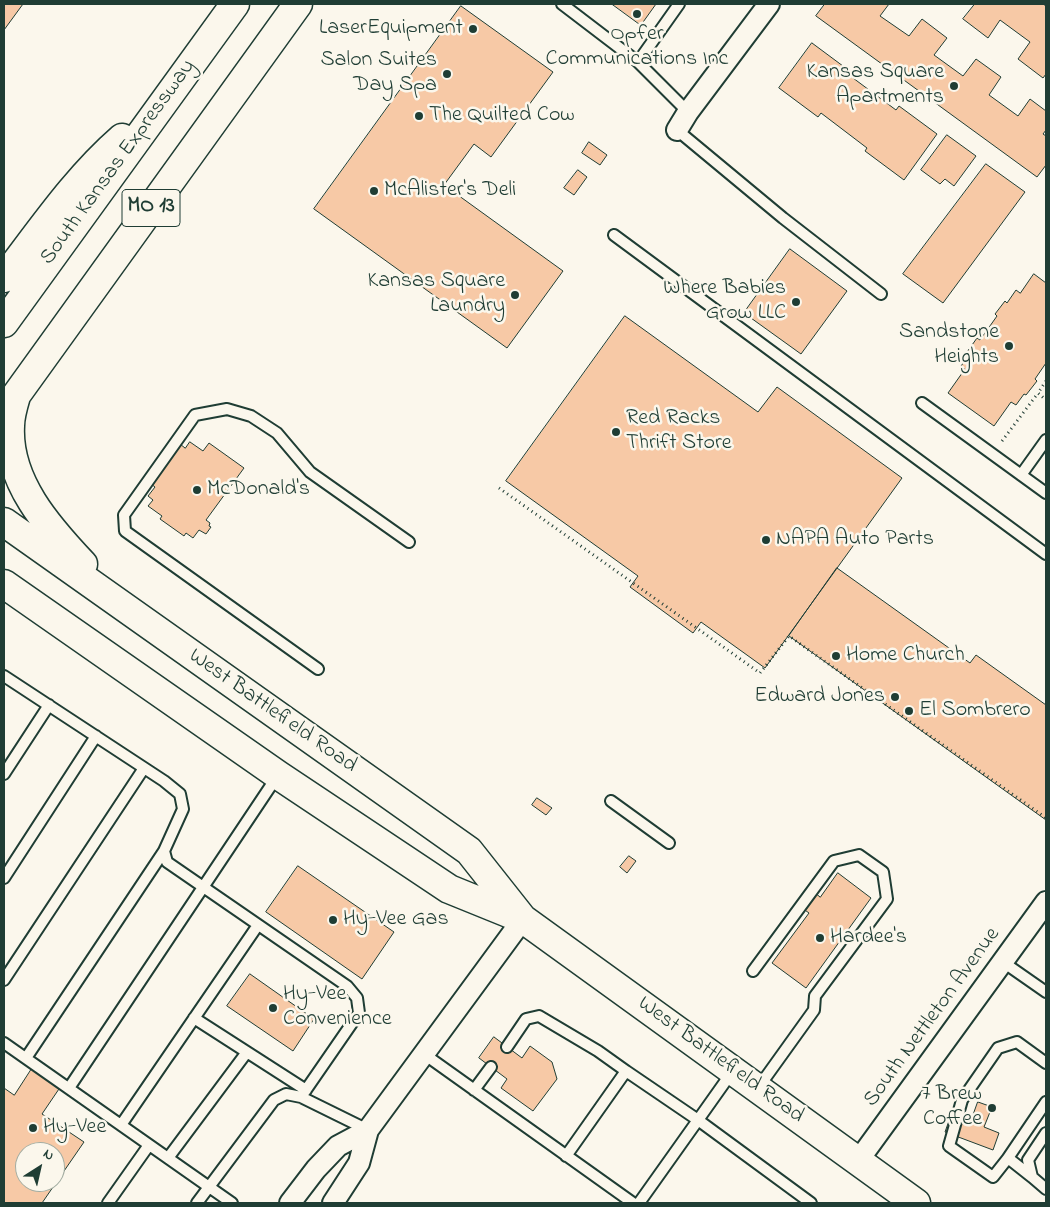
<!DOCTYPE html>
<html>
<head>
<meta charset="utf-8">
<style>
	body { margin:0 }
	#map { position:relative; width:1050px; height:1207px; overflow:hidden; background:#fbf7ec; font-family:"Indie Flower",sans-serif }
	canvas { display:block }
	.frame { position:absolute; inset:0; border:5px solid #1f3d34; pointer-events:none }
	.north { position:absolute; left:15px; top:1142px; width:50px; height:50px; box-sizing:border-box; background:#fbf7ec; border:1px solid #a3ada2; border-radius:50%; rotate:35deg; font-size:14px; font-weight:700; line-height:20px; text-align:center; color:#1f3d34 }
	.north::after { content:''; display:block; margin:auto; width:18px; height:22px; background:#1f3d34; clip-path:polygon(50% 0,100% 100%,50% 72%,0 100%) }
</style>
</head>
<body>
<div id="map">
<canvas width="1050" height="1207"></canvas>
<div class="frame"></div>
<div class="north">N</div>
</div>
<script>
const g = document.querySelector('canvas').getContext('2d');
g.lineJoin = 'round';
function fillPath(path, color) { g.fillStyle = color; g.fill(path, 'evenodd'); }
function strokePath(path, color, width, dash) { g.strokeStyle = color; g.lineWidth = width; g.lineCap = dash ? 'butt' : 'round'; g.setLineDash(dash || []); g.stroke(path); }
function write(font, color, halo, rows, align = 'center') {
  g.font = font + ' "Indie Flower",sans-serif'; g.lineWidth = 5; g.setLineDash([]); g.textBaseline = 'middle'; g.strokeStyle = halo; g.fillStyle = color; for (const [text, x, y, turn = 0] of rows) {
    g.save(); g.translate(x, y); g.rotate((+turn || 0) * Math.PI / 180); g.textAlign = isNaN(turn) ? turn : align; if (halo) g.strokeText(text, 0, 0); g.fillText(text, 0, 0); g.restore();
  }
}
const building = new Path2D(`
	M4 4H23L4 30Z
	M612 4H656L641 25Z
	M825 4H889L880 16 909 36 922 19 947 38 934 55 963 76 976 59 1001 77 989 95 1018 116 1030 99 1046 111V130L1043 134 1046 136V165L1037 177 816 16Z
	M975 4H1043L1046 6V74L1043 78 1018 59 1030 42 1000 20 988 38 963 19Z
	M461 6 553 72 491 157 474 144 444 185 563 271 507 348 314 209Z
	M812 43 851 72 849 75 896 110 899 106 937 134 904 180 865 151 867 148 821 113 818 117 779 88Z
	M947 135 976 156 954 186 945 179 940 184 921 170Z
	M589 142 607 155 600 165 582 153Z
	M986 164 1025 192 943 303 903 274Z
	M578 170 587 177 574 195 564 188Z
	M790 249 847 291 801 354 744 313Z
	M1034 274 1046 283V363L1035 379 1037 381 1026 395 1024 394 1016 405 1011 402 994 426 948 393 965 369 961 366 970 354 967 352 977 338 980 340 997 316 995 314 1005 301 1007 303 1016 290 1020 293Z
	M625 316 758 412 777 387 902 478 765 668 701 622 693 633 630 587 638 576 506 481Z
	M190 442 203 451 209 443 244 468 206 520 210 523 209 526 211 527 206 534 199 530 193 538 186 533 184 536 160 519 162 516 148 506 153 500 148 496 155 487 151 484 180 444 185 448Z
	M837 568 970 663 976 655 1046 705V820L789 636Z
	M537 798 552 808 546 815 532 805Z
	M629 856 636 861 627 873 620 867Z
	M298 866 394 932 362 979 266 912Z
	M838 873 871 898 806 988 772 963 809 913 802 908 814 892 820 897Z
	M250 974 314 1019 293 1051 227 1006Z
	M494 1037 522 1058 530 1046 552 1062 557 1079 533 1111 501 1088 507 1079 479 1058Z
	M33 1067 61 1086 42 1114 84 1142 42 1203H4V1088L14 1095ZM25 1152H55V1182H25Z
	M978 1102 992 1107 984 1127 999 1133 993 1150 945 1132 951 1115 970 1122Z`);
fillPath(building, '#f7c9a6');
strokePath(building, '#1f3d34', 1);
const lane = new Path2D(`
	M562 4 638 62 688 112
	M638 62 679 4
	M677 130 783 218 881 294
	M614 235 1046 554
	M922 403 1046 493
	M1021 475 1046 440
	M318 669 125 531 124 515 195 415 227 409 251 416 277 433 310 472 409 542
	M4 676 164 781 180 794 183 809 164 851 167 862 347 986 357 998 359 1013 301 1097
	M4 774 49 705
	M611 801 669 843
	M4 878 96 736
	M1003 962 1046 992
	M753 971 834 861 859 855 883 872 887 899 815 996 814 1010 758 1088
	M4 980 144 768
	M194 1018 306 1090
	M4 1043 232 1203
	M507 1047 526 1019 539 1016 598 1051 626 1071
	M424 1054 633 1203
	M26 1058 164 851
	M732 1072 698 1120 811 1203
	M69 1088 278 775
	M474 1090 491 1067
	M121 1125 258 925
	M1046 1133 1028 1160 1032 1177 1046 1189
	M566 1156 626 1071 698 1120 639 1203
	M168 1158 247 1052
	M1008 1158 993 1177 949 1146 962 1100 998 1048 1017 1042 1046 1063
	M1032 1177 1008 1158 1046 1102
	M108 1203 149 1145
	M197 1203 274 1100 286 1094 301 1097 368 1130`);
const street = new Path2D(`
	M677 130 688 112 769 4
	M858 1161 1046 902
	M290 1203 316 1169 338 1146 368 1130
	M333 1203 359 1163 368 1130 523 919`);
const primary = new Path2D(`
	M4 278C41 230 76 178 122 138
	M4 323 235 4
	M16 396C13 406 10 416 10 426 7 481 48 527 83 564
	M4 412 298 4
	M4 522 469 851 522 918
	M4 584 278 775 449 889 523 919 916 1203`);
strokePath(lane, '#1f3d34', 14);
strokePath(street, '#1f3d34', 24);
strokePath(primary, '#1f3d34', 31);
strokePath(new Path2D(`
	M1046 381 1038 393 1046 400
	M1002 441 1038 393
	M499 488 760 673 789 636 1046 818`), '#1f3d34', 3, [1, 4]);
strokePath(lane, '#fbf7ec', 10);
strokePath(street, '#fbf7ec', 20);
strokePath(primary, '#fbf7ec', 28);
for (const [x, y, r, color] of [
	[637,14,5,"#1f3d34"],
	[473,29,5,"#1f3d34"],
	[447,74,5,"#1f3d34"],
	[954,86,5,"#1f3d34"],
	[419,116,5,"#1f3d34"],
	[374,191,5,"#1f3d34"],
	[515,295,5,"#1f3d34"],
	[796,302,5,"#1f3d34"],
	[1009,346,5,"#1f3d34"],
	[616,432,5,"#1f3d34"],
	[197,490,5,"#1f3d34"],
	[766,540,5,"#1f3d34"],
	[836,656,5,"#1f3d34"],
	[895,697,5,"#1f3d34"],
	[909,711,5,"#1f3d34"],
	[333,920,5,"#1f3d34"],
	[820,938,5,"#1f3d34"],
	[273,1008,5,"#1f3d34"],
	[992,1108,5,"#1f3d34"],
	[33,1128,5,"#1f3d34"]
]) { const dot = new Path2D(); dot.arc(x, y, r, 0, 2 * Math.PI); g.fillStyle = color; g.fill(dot); strokePath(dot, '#fbf7ec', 2); }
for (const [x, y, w] of [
	[151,208,58]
]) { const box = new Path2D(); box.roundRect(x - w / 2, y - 18.5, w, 37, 4); g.fillStyle = '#fbf7ec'; g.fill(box); strokePath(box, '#1f3d34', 1); }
write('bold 21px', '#1f3d34', null, [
	["MO 13",151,208]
]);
write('22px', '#1f3d34', '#fbf7ec', [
	["LaserEquipment",463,29,"right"],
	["Opfer",637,35,"center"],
	["Communications Inc",637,60,"center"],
	["Salon Suites",437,61,"right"],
	["Day Spa",437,86,"right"],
	["Kansas Square",944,73,"right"],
	["Apartments",944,98,"right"],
	["The Quilted Cow",429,116],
	["McAlister's Deli",384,191],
	["Kansas Square",505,282,"right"],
	["Laundry",505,307,"right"],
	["Where Babies",786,289,"right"],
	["Grow LLC",786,314,"right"],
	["Sandstone",999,333,"right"],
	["Heights",999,358,"right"],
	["Red Racks",626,419],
	["Thrift Store",626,444],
	["McDonald's",207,490],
	["NAPA Auto Parts",776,540],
	["Home Church",846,656],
	["Edward Jones",885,697,"right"],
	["El Sombrero",919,711],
	["Hy-Vee Gas",343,920],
	["Hardee's",830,938],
	["Hy-Vee",283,995],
	["Convenience",283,1020],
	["7 Brew",982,1095,"right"],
	["Coffee",982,1120,"right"],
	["Hy-Vee",43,1128]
], 'left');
write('22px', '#1f3d34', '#fbf7ec', [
	["South Kansas Expressway",119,163,-54],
	["West Battlefield Road",272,712,35],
	["South Nettleton Avenue",933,1018,-54],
	["West Battlefield Road",720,1061,36]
]);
</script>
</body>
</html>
